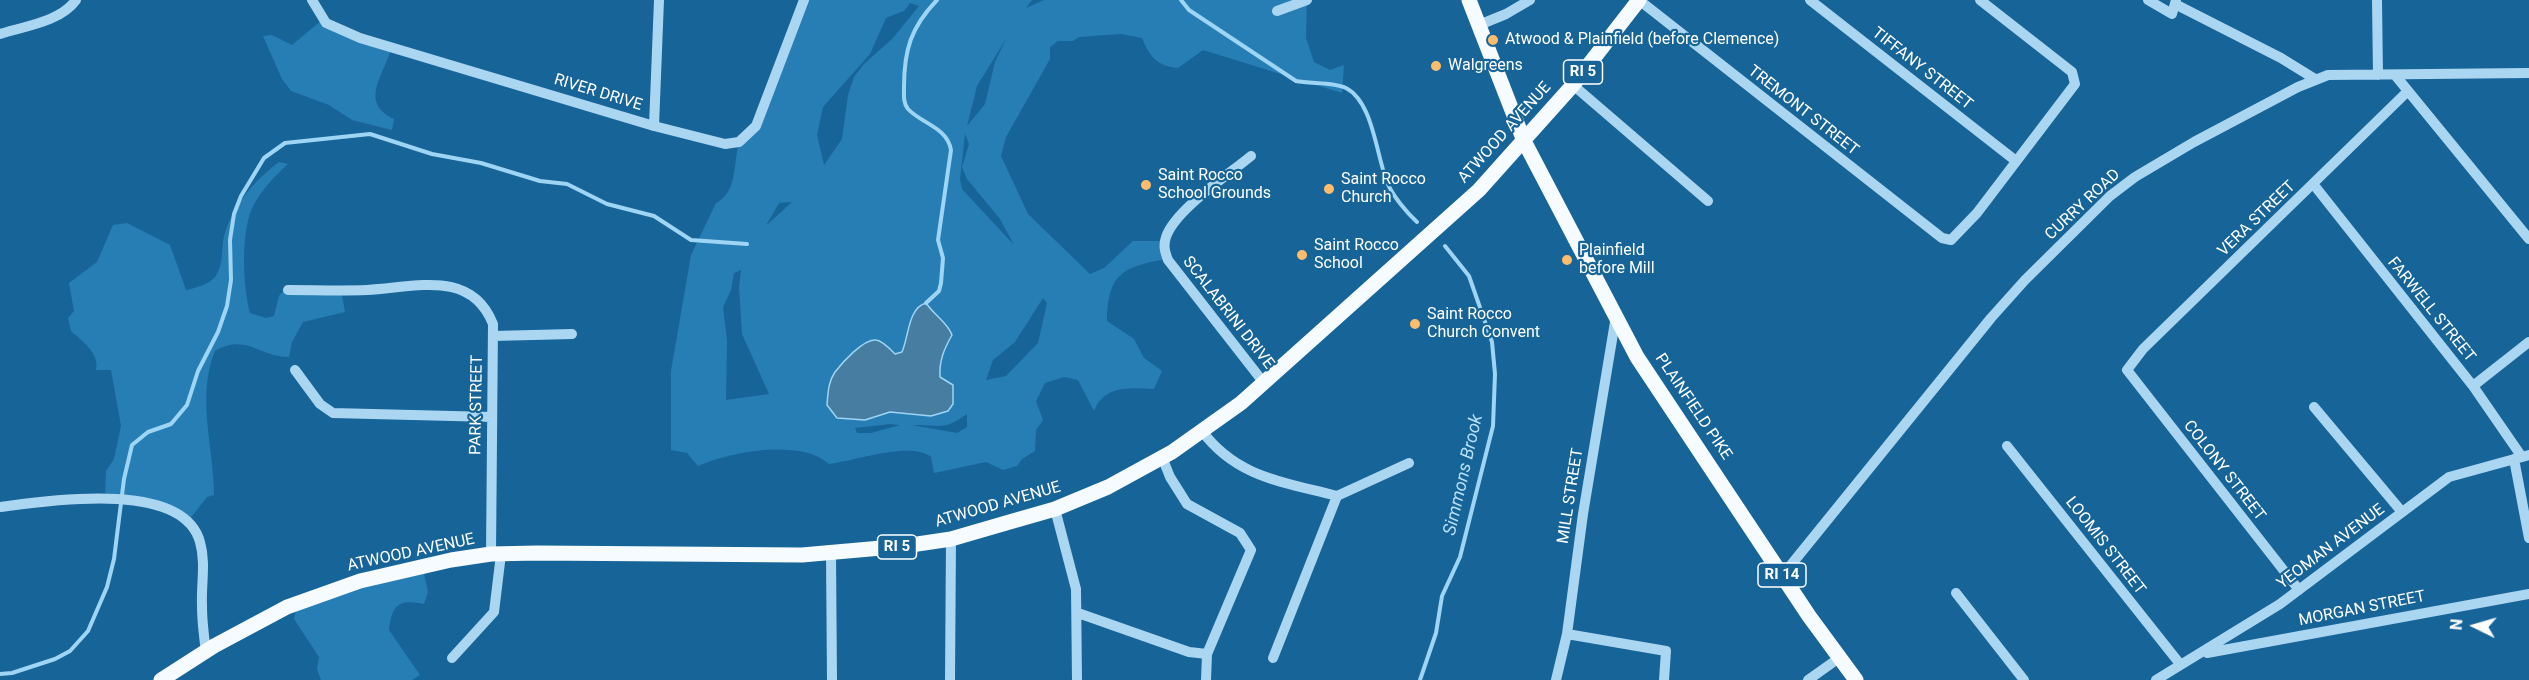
<!DOCTYPE html>
<html>
<head>
<meta charset="utf-8">
<style>
	body { margin:0 }
	#map { position:relative; width:2529px; height:680px; overflow:hidden; background:#176498; font-family:Roboto,sans-serif }
	canvas { display:block }
	.north { position:absolute; left:2445px; top:596px; width:60px; height:60px; -webkit-text-stroke:4px #176498; paint-order:stroke; rotate:275deg; font-size:16px; font-weight:700; line-height:24px; text-align:center; color:#fff }
	.north::after { content:''; display:block; margin:auto; width:21px; height:27px; background:#fff; clip-path:polygon(50% 0,100% 100%,50% 72%,0 100%) }
</style>
</head>
<body>
<div id="map">
<canvas width="2529" height="680"></canvas>
<div class="north">N</div>
</div>
<script>
const g = document.querySelector('canvas').getContext('2d');
g.lineJoin = 'round';
function fillPath(path, color) { g.fillStyle = color; g.fill(path, 'evenodd'); }
function strokePath(path, color, width, dash) { g.strokeStyle = color; g.lineWidth = width; g.lineCap = dash ? 'butt' : 'round'; g.setLineDash(dash || []); g.stroke(path); }
function write(font, color, halo, rows, align = 'center') {
  g.font = font + ' Roboto,sans-serif'; g.lineWidth = 4.5; g.setLineDash([]); g.textBaseline = 'middle'; g.strokeStyle = halo; g.fillStyle = color; for (const [text, x, y, turn = 0] of rows) {
    g.save(); g.translate(x, y); g.rotate((+turn || 0) * Math.PI / 180); g.textAlign = isNaN(turn) ? turn : align; if (halo) g.strokeText(text, 0, 0); g.fillText(text, 0, 0); g.restore();
  }
}
fillPath(new Path2D(`
	M803 0H1032L1026 8 1044 0H1307L1306 38 1314 62 1330 70 1344 65 1342 93 1203 50 1178 68C1157 66 1150 57 1142 38L1121 34 1079 37 1073 41H1058L1050 47V59L1006 137 1001 156 1028 214 1090 274 1104 268 1133 241H1164L1166 259C1122 267 1108 274 1107 321L1134 339 1144 358 1162 371 1154 389C1129 388 1105 385 1094 411L1078 380 1064 377 1045 383 1036 401 1043 420 1036 430 1035 451 1022 459 1017 466 1003 470 986 462 934 473 931 457C911 441 855 461 829 464 801 438 729 452 698 466L687 453 671 450V371L691 255 716 203C738 192 733 163 739 143 741 137 750 131 755 126ZM910 3 919 6 893 38 864 64 854 77 848 95 842 139 824 165 817 135 823 107 870 54 886 18 904 11ZM1006 39 995 62 985 104 967 126 977 86ZM965 134 969 144 962 167 967 179 1000 219 1014 245 962 189 960 179ZM792 202 768 224H767L779 203ZM741 270 739 287 742 334 769 394 726 400 727 340 723 307 731 290 734 273ZM1043 298 1047 303 1038 343 1006 376 986 380 993 360 1015 342ZM967 414V427L957 433 912 425C940 424 942 432 967 414ZM890 424 900 425 871 433H857L855 428Z
	M322 20 391 49C383 77 359 102 394 119L392 130 352 120 329 105 291 91 282 79 263 36 272 35 292 45Z
	M279 162 288 164C274 177 258 193 251 211 241 236 243 287 250 313L266 318 274 316 279 296 284 290H341L345 312 303 322 292 342 289 357C259 357 246 333 215 351 196 396 214 449 214 495L207 497 188 521 165 507 105 497 106 471 114 459 121 426 111 370H96C100 353 82 341 71 331L68 318 74 311 69 283 97 262 113 225 127 223 170 245 186 290C195 288 208 285 215 277 224 265 221 249 224 236 233 205 254 181 279 162Z
	M423 569 428 592 424 604C399 599 392 604 389 630L420 675 412 680H321L317 669 319 657 294 619 298 603Z`), '#277eb5');
const water = new Path2D(`
	M926 303C934 315 948 323 952 335 944 349 939 361 940 377L953 385V404L948 411 931 416 890 412 865 420 837 418 827 405C828 394 828 382 835 372 842 363 864 338 876 340 883 341 890 349 895 354L902 352C909 336 908 308 926 303Z`);
fillPath(water, '#487da2');
strokePath(water, '#9ed4f4', 1.5);
strokePath(new Path2D(`
	M1181 0 1189 10 1296 81C1310 84 1334 82 1346 88 1373 102 1376 154 1387 182 1392 195 1407 213 1417 222
	M926 303 939 291 941 283 943 258 938 240 951 150C947 127 922 124 908 109 903 103 904 95 904 87 904 50 911 27 937 0
	M0 674 12 673 55 659 70 651 88 631 107 587 114 559 124 479 132 445 148 432 171 424 187 405 198 371 218 332 227 306 231 280 230 240 234 214 241 196 264 158 285 143 370 134 432 154 481 163 540 181 567 184 607 204 654 216 691 240 747 244
	M1420 680 1436 633 1442 596 1460 557 1493 426 1495 374 1492 342 1469 276 1445 246`), '#9ed4f4', 4);
strokePath(new Path2D(`
	M312 0 326 23 360 38 654 126 725 144 739 142 756 126 804 0
	M1639 0 1942 238 1951 240 1977 213 2075 84 2072 72 1980 0
	M1810 0 2016 161
	M2148 0 2172 14 2176 0
	M2377 0 2378 75
	M2175 4 2281 58 2315 79
	M1277 11 1307 0
	M1479 25 1506 14 1530 0
	M0 34C25 26 60 22 76 0
	M2395 75 2529 239
	M1573 85 1708 201
	M654 126 659 0
	M1251 156C1228 175 1175 210 1166 237 1163 246 1165 252 1168 260L1264 383
	M2314 185 2473 386 2522 457
	M288 290C314 290 340 291 367 290 413 288 471 268 493 324L491 554
	M493 336 572 334
	M295 370 320 404 333 413 492 417
	M2473 386 2529 342
	M2314 407 2402 512
	M1202 431C1237 478 1284 482 1337 496
	M2007 446 2180 664
	M1162 457 1170 477 1187 504 1240 533 1251 550 1207 654 1206 680
	M2514 459 2529 538
	M0 507C46 501 183 479 200 542 206 563 201 584 202 606 202 621 204 637 206 652
	M1055 509 1076 589 1077 680
	M831 554 832 680
	M1782 576 1991 318 2025 280 2110 196 2135 177 2194 142 2298 87 2328 75 2529 73
	M2299 590 2127 370 2143 349 2408 91
	M1956 593 2024 680
	M1078 613 1189 652 1207 654
	M1567 634 1666 651 1664 680
	M2207 653 2529 594
	M452 658 494 612 501 554
	M1273 658 1337 496 1409 463
	M950 680 951 539
	M1556 680 1567 634 1583 514 1616 316
	M1808 680 1839 658
	M2156 680 2280 604 2449 477 2529 455`), '#abd6f2', 10);
strokePath(new Path2D(`
	M1469 0 1524 141 1637 357 1809 616 1856 680
	M161 680 214 646 287 607 360 581 451 560 491 554 537 553 802 555 904 546 951 539 1013 521 1055 509 1108 487 1172 452 1241 403 1479 190 1573 85 1639 0`), '#f5fbff', 15);
for (const [x, y, r, color] of [
	[1493,40,6,"#ffbc6b"],
	[1436,66,6,"#ffbc6b"],
	[1146,185,6,"#ffbc6b"],
	[1329,189,6,"#ffbc6b"],
	[1302,255,6,"#ffbc6b"],
	[1567,260,6,"#ffbc6b"],
	[1415,324,6,"#ffbc6b"]
]) { const dot = new Path2D(); dot.arc(x, y, r, 0, 2 * Math.PI); g.fillStyle = color; g.fill(dot); strokePath(dot, '#176498', 2); }
for (const [x, y, w] of [
	[1583,72,39],
	[897,547,39],
	[1782,575,48]
]) { const box = new Path2D(); box.roundRect(x - w / 2, y - 12, w, 24, 4.5); g.fillStyle = '#176498'; g.fill(box); strokePath(box, '#fff', 1.5); }
write('bold 15px', '#fff', null, [
	["RI 5",1583,72],
	["RI 5",897,547],
	["RI 14",1782,575]
]);
write('16px', '#fff', '#176498', [
	["Atwood & Plainfield (before Clemence)",1505,40],
	["Walgreens",1448,66],
	["Saint Rocco",1158,176],
	["School Grounds",1158,194],
	["Saint Rocco",1341,180],
	["Church",1341,198],
	["Saint Rocco",1314,246],
	["School",1314,264],
	["Plainfield",1579,251],
	["before Mill",1579,269],
	["Saint Rocco",1427,315],
	["Church Convent",1427,333]
], 'left');
write('16px', '#fff', '#176498', [
	["TIFFANY STREET",1922,69,38],
	["RIVER DRIVE",598,93,17],
	["TREMONT STREET",1803,111,38],
	["ATWOOD AVENUE",1505,133,-48],
	["CURRY ROAD",2083,205,-43],
	["VERA STREET",2257,219,-44],
	["FARWELL STREET",2431,310,51],
	["SCALABRINI DRIVE",1228,313,52],
	["PARK STREET",477,405,-89],
	["PLAINFIELD PIKE",1693,407,56],
	["COLONY STREET",2224,471,52],
	["MILL STREET",1571,496,-81],
	["ATWOOD AVENUE",998,505,-16],
	["LOOMIS STREET",2105,546,52],
	["YEOMAN AVENUE",2331,547,-37],
	["ATWOOD AVENUE",411,553,-12],
	["MORGAN STREET",2362,609,-11]
]);
write('italic 18px', '#b7dff8', '#176498', [
	["Simmons Brook",1464,475,-77]
]);
</script>
</body>
</html>
